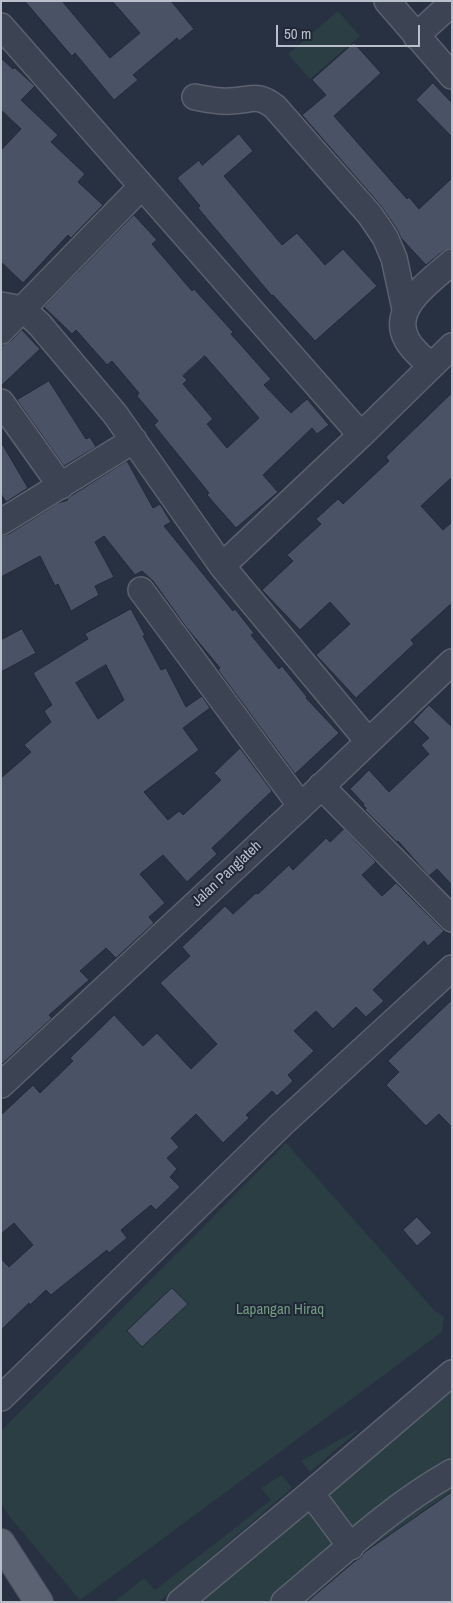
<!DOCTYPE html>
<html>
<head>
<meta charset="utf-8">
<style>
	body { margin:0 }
	#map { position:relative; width:453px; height:1603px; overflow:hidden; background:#283142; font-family:"Archivo Narrow",sans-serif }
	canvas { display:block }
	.frame { position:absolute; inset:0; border:2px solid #babfcc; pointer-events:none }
	.scale { position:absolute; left:276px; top:25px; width:144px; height:22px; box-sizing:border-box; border:2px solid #babfcc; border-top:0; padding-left:6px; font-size:15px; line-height:18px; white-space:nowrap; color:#babfcc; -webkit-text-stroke:4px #212837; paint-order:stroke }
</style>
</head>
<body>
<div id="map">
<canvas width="453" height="1603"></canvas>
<div class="frame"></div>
<div class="scale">50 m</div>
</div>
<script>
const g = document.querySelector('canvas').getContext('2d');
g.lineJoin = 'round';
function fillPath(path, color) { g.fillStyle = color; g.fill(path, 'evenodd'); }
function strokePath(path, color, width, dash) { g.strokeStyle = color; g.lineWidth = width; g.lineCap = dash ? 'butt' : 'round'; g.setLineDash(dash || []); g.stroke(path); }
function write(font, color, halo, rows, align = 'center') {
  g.font = font + ' "Archivo Narrow",sans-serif'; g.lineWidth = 4; g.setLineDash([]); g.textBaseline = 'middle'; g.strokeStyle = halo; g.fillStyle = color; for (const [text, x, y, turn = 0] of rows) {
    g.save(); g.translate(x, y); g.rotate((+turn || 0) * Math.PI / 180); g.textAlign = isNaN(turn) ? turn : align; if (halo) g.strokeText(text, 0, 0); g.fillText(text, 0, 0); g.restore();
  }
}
fillPath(new Path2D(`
	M338 11 360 36 310 79 288 54Z
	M286 1143 433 1309 444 1317 442 1332 80 1600 9 1516 1 1503V1431Z
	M452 1391V1492L293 1602H200Z
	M361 1428 310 1472 301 1461Z
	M282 1475 292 1488 159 1602H114L144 1578 155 1590 271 1500 261 1488Z`), '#2a3e43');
const building = new Path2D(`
	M25 1H62L110 58 140 33 112 1H171L194 29 179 41 177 38 133 75 138 80 114 100 75 53 72 56Z
	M354 43 381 73 334 116 407 199 409 197 419 209 452 178V248L443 251 426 265 401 238 397 229 381 206 302 115 326 95 312 80Z
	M1 58 13 69 14 67 35 86 21 100 58 135 51 142 85 174 78 182 103 205 71 238 68 235 23 283 1 262V150L21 129 1 110Z
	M433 83 452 103V137L416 100Z
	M239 134 253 151 224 176 282 245 297 233 325 265 343 249 377 286 315 341 273 295 272 296 198 208 200 206 177 178 199 160 202 165Z
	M134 215 157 240 152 244 192 291 194 289 233 332 231 334 271 379 264 385 291 413 307 399 329 425 317 434 312 428 263 475 278 492 236 528 207 495 209 493 154 425 158 421 137 396 139 393 112 361 107 365 76 330 72 334 44 307ZM205 356 259 418 227 448 207 424 213 419 183 384 187 380 183 376Z
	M22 330 40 349 1 386V346L11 341Z
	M49 381 86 439 90 437 96 447 64 466 17 400Z
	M452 393V477L421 506 443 530 452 522V603L411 640 414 644 356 698 316 655 350 624 330 602 300 630 262 590 293 561 287 555 321 524 316 519 338 499 343 504 389 461 386 457Z
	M1 442 28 488 6 502 1 494Z
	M127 461 153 508 160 504 171 522 164 526 233 611 235 609 254 633 251 635 279 669 282 666 307 697 306 698 339 733 295 774 218 670 220 668 186 627 153 581 142 571 135 575 104 536 95 542 114 577 95 586 99 595 71 611 58 584 55 586 40 556 1 577V536L9 534 58 503 68 500 67 499 71 496Z
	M131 609 145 635 143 636 161 670 166 668 186 707 202 696 210 708 183 728 199 750 144 792 168 820 179 811 183 815 221 780 214 773 240 748 272 791 212 848 217 854 187 882 163 855 140 874 165 903 149 917 154 923 116 958 106 948 80 971 89 980 49 1015 52 1018 1 1065V778L31 752 24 745 51 722 44 711 52 705 33 673 88 639 85 634ZM106 665 124 700 98 719 76 683Z
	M22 629 36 653 1 672V640Z
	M429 705 452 727V885L437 869 429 876 398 841 397 842 365 810 366 808 363 805 364 804 350 789 369 770 389 792 429 754 421 745 429 738 413 722Z
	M344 829 376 862 362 875 382 896 396 883 444 931 428 946 424 941 373 990 384 1001 366 1017 356 1007 333 1029 316 1011 294 1031 314 1051 288 1075 293 1081 277 1096 272 1091 246 1115 249 1118 223 1143 196 1114 171 1138 179 1147 167 1158 177 1169 170 1177 180 1187 156 1210 151 1205 121 1230 127 1238 109 1253 107 1250 51 1295 46 1290 30 1305 29 1303 1 1330V1259L9 1267 33 1245 14 1223 1 1234V1115L33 1085 40 1093 73 1061 70 1058 114 1015 143 1046 157 1033 191 1069 217 1044 160 983 190 956 182 947 225 906 233 914 256 893 258 894 289 865 293 870 326 838 330 842Z
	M452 1000V1127L439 1114 426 1126 386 1085 399 1072 388 1061Z
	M417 1217 432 1233 417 1246 403 1230Z
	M172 1288 188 1304 142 1347 127 1331Z
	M452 1492V1602H307L355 1561 360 1558 365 1552Z`);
fillPath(building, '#4a5366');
strokePath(building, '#232a39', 1);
const minor = new Path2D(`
	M387 1 452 76
	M1 26 361 435 452 346
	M416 36 452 3
	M195 97C206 99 219 102 230 101 251 101 256 92 275 107L370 215 385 237 394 258 405 309
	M1 305 23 309 40 325 115 414 222 566 368 741
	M1 331 142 186
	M431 366C423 358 412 350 407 340 389 308 431 281 452 262
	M1 402 61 486
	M1 522 134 440
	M222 566 361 435
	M141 590 301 806
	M321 786 452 919
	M1 1085 301 806 452 662
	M1 1398 282 1124 452 968
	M311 1493 351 1547
	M180 1602 311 1493 452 1373
	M284 1602C338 1557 390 1507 452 1472`);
const major = new Path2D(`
	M1 1543 39 1602`);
strokePath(minor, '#5b616f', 28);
strokePath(major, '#464c5b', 30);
strokePath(minor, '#3c4352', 25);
strokePath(major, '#5b6272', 28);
write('15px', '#babfcc', '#212837', [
	["Jalan Panglateh",227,874,-43]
]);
write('15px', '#729c7f', '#212837', [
	["Lapangan Hiraq",280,1310]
]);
</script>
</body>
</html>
